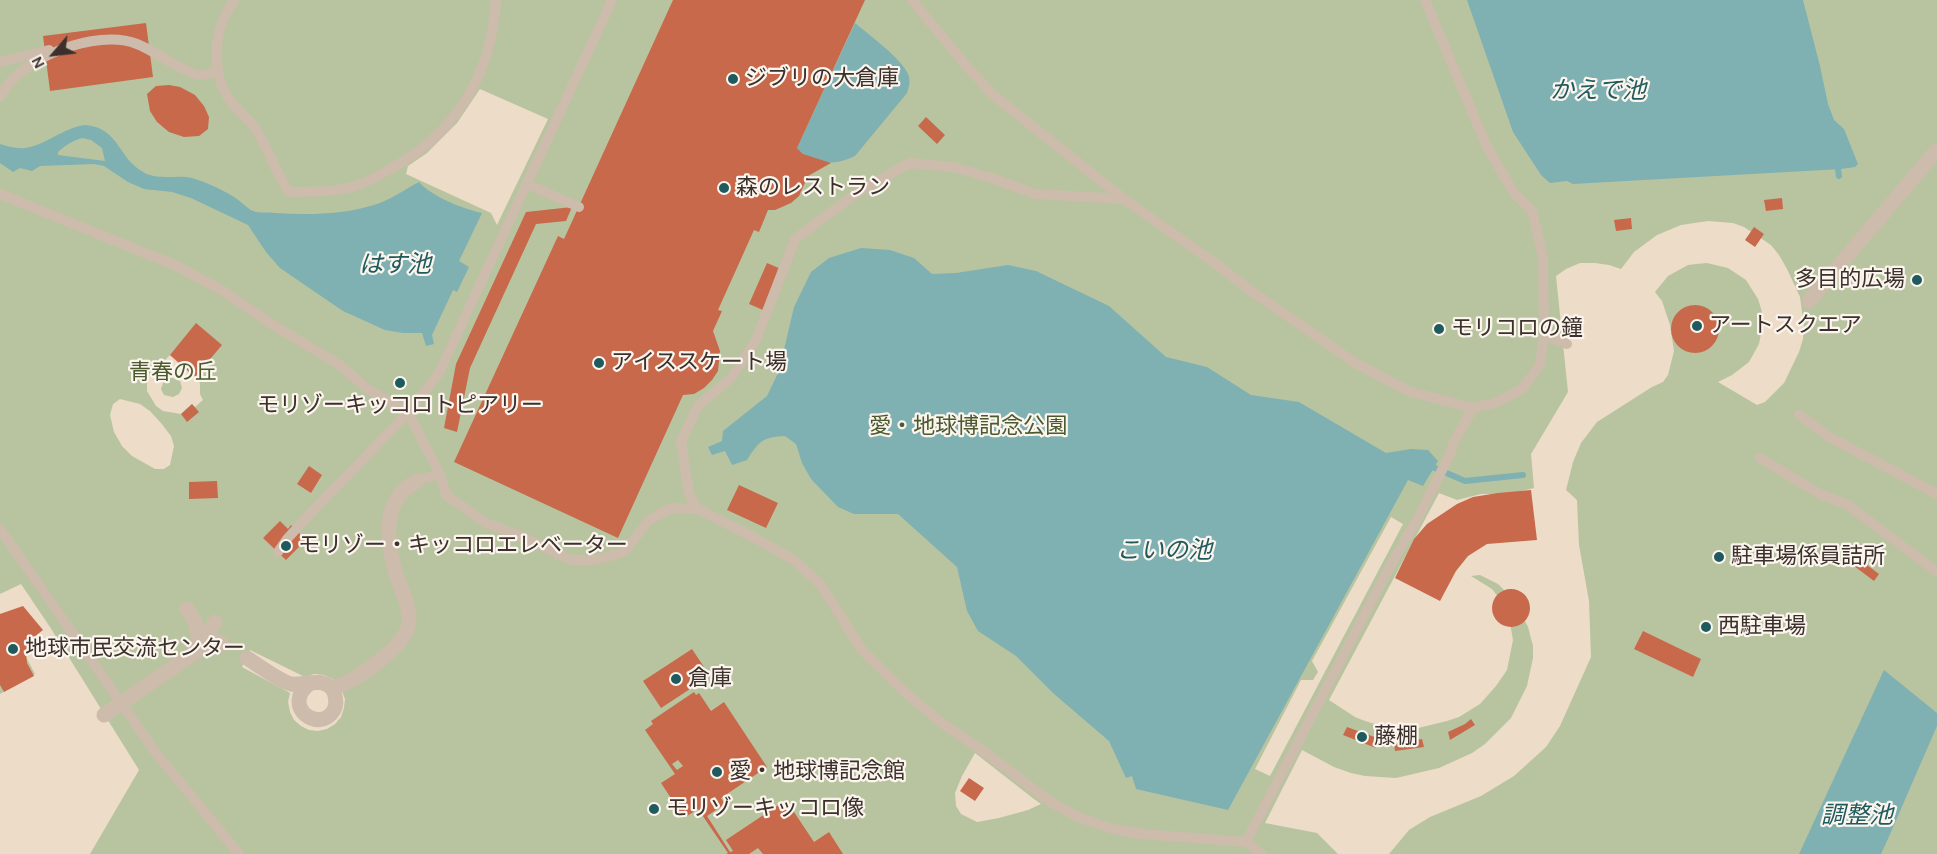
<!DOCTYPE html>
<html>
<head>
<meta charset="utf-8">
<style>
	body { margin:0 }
	#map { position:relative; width:1937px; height:854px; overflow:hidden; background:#f4ebe1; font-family:Karla,sans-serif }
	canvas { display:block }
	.north { position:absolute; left:24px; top:24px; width:60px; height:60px; -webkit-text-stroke:4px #fbf5ee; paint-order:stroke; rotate:242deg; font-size:16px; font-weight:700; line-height:24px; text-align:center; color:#3b302b }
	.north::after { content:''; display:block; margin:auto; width:21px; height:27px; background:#3b302b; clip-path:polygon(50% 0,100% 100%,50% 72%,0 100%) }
</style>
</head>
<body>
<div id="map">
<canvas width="1937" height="854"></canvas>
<div class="north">N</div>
</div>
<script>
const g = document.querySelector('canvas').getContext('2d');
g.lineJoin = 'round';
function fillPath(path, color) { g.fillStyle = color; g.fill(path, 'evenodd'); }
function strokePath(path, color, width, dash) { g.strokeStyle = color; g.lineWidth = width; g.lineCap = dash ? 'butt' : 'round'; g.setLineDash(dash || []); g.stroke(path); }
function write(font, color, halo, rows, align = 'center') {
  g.font = font + ' Karla,"Noto Sans JP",sans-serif'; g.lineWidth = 4.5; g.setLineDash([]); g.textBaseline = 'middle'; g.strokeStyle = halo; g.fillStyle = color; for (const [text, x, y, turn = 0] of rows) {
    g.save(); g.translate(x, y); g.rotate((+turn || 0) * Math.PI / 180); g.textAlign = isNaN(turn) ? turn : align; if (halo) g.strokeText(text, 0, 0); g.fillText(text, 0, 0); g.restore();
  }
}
fillPath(new Path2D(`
	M0 0H1937V854H0Z`), '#b8c4a0');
fillPath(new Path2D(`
	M480 89 548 119 497 225 491 213 406 174 408 166 427 153 457 123Z
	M1708 221 1733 223 1744 227 1771 245 1779 255 1787 269 1800 297 1804 326 1803 339 1799 352 1784 383 1765 402 1757 405 1718 382 1732 375 1749 362 1759 344 1763 322 1762 312 1758 299 1746 280 1728 268 1707 263 1696 264 1688 265 1668 276 1655 292 1662 301 1670 325 1674 351 1668 375 1663 382 1652 387 1597 422 1581 443 1573 462 1566 490 1577 500 1579 545 1589 601 1591 657 1560 726 1546 747 1514 776 1481 796 1430 817 1409 830 1389 854H1338L1317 833 1265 823 1302 750 1334 767 1351 773 1365 776 1396 778 1439 768 1472 753 1485 744 1511 718 1527 686 1533 658V646L1528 627 1515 601 1498 584 1480 575 1471 576 1492 589 1499 598 1509 617 1513 640 1507 670 1496 686 1480 704 1459 717 1447 721 1410 730 1388 728 1365 721 1355 717 1329 700 1439 493 1457 500 1481 494H1508L1534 488 1531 454 1568 392 1556 276 1566 269 1580 263H1595L1609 265 1621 269 1634 252 1657 235 1681 225Z
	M170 355 197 380 200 383V394L203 400 195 407 192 404 181 414 163 411 156 406 147 391V384L149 376ZM170 377 180 381 182 388 179 394 173 397 164 395 161 389 164 380Z
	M120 399 140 404 150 411 161 423 171 436 174 446 170 465 164 469H155L132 456 122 446 114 432 110 415 113 404Z
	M1391 517 1403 524 1270 776 1255 769 1301 680H1313L1318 672 1312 661Z
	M21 584 50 627 139 770 90 854H0V694L35 674 26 657 0 678 32 639 42 630 4 613 0 614V594Z
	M250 650 305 677 314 674 324 675 333 679 340 686 345 699 344 708 341 717 335 724 327 729 318 731 309 730 301 726 294 720 290 712 288 702 290 693 242 667Z
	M975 753 1034 799 1041 804 1028 810 999 818 977 822 961 814 956 806 955 793 962 776Z`), '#ecdcc8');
fillPath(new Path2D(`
	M1467 0H1803L1820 66 1828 104 1834 120 1844 129 1858 164 1855 167 1841 169 1573 184 1567 181 1550 183 1541 175 1513 132Z
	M855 23C868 34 902 59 908 74 911 81 909 86 907 93L855 156C835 166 812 166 797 148Z
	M86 125C120 129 117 157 143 172 158 181 176 174 192 178 206 182 221 189 234 197 241 201 248 210 256 212 262 213 269 212 275 213 307 215 342 215 374 205 390 200 404 190 419 182 431 196 463 209 482 213L459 261 469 267 457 292 453 290 432 335 434 344 426 346 422 333H403L385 330 343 311 280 268 266 252 248 225 191 198 172 192 144 189 128 182 104 166 94 164 40 166 32 171 20 168 13 172 0 163V144C7 146 16 149 24 148 46 146 63 127 86 125ZM82 138 91 140 102 148 105 161 58 155V152C66 145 72 141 82 138Z
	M861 248 890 250 914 258 932 274 956 273 1008 265 1036 271 1109 306 1166 357 1207 367 1251 395 1299 402 1386 453 1411 449 1428 450 1438 461 1423 486 1408 480 1228 810 1136 789 1132 776 1126 778 1109 741 1053 693 1016 656 978 631 967 611 957 567 898 514H854L838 507 811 479 802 463 796 444 785 436C763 437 759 441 747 460L732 465 725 451 712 455 708 447 722 441 723 431 767 396 779 371 794 307 811 272 829 258Z
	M1884 670 1937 713V726L1887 841 1881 854H1799Z`), '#7fb0b2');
strokePath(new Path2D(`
	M1837 163 1839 176
	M1428 465 1465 481 1523 475`), '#7fb0b2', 6);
fillPath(new Path2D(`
	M673 0H865L797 148 803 154 831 163 808 176 799 196 791 203 775 210H768L759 232 754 230 718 310 722 311 713 331 720 351 718 371 712 380 704 388 694 394 683 395 618 538 454 462 558 236 564 239Z
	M146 23 153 77 50 91 43 36Z
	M169 85 180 87 195 95 204 106 209 117 208 129 199 136 184 137 169 132 157 122 150 111 147 94 156 86Z
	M926 117 945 135 937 144 918 126Z
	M1782 198 1783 209 1766 211 1764 200Z
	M572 207 566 221 536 224 470 368 457 432 444 428 456 364 526 212Z
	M1631 218 1632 229 1616 231 1614 220Z
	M1754 227 1764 234 1755 247 1745 240Z
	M767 263 781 269 763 310 749 304Z
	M1671 329a24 24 0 1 1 48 0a24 24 0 1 1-48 0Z
	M196 323 222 345 195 377 170 355Z
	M143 359 150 371 142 376 135 364Z
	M192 404 199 412 187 422 181 414Z
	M309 466 322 475 311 493 297 484Z
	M217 481 218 498 189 499V482Z
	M739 485 778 503 766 528 727 510Z
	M1531 490 1537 540 1487 544 1468 556 1456 571 1440 601 1395 578 1414 539 1427 524 1457 504 1473 497 1498 493Z
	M280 521 288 529 291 525 306 540 286 560 263 538Z
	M1718 551 1725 556 1722 563 1714 558Z
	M1851 553 1879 574 1874 581 1846 560Z
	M1492 608a19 19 0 1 1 38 0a19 19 0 1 1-38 0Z
	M23 606 43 630 34 637 27 646 26 653 27 663 34 676 4 692 0 685V614Z
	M1643 631 1701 659 1693 677 1634 649Z
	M692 649 710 676 661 708 643 681Z
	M694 692 696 695 699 693 711 711 724 702 767 767 721 798 725 804 707 816 730 852 733 851 726 840 786 800 814 842 829 832 843 854H763L758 848 749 854H726L728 853 698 809 684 818 661 783 675 774 645 730 653 724 651 721ZM678 760 683 766 677 770 672 764Z
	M1471 719 1475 725 1450 740 1448 732 1465 724Z
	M1347 727 1380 739 1376 748 1343 735Z
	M1422 739 1424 747 1395 751 1394 743Z
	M969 778 984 788 975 801 960 791Z`), '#c8694b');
strokePath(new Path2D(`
	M234 0C231 6 225 13 223 20 214 43 214 75 227 96 234 108 248 117 257 131 269 151 276 173 289 192 310 192 331 192 352 187 365 183 378 176 390 169 455 135 492 74 496 0
	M912 0 963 62 993 95 1124 199 1215 263 1247 288 1354 362 1408 391 1473 408
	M0 62 49 50
	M0 97C18 58 97 28 137 44 151 49 187 74 199 75 205 75 211 73 217 72
	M527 184 579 207
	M0 194 177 266 223 291 273 325 340 365 366 388 408 413 440 474 446 495 486 523 522 537 571 560H595L624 552 649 520 671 508 698 509 755 538 795 561 821 585 862 650 906 693 942 723 986 753 1049 801 1078 817 1113 829 1142 834 1246 842
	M1544 335 1567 344
	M1799 415 1831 438 1937 494
	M1760 458 1820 494 1848 505 1937 572
	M417 481 440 474
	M698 509 689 494 681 441 698 406 731 378 756 340 795 239 861 190 910 163 953 167 992 178 1035 194 1124 199
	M0 529 156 753 239 854
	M278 552 287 539 306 518 408 413 439 373 612 0
	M1261 854 1246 842 1389 568 1419 516 1450 454 1454 442 1473 408 1495 403 1522 389 1540 365 1544 335 1543 257 1532 211 1514 193 1487 147 1425 0`), '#cdbbac', 10);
strokePath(new Path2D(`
	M187 609 195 621 200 648
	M200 648 215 622
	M247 658C256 664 281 682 291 684 305 686 325 675 334 692 336 698 337 704 334 710 319 735 281 706 309 684
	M331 688C349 684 365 672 379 661 389 654 409 636 409 622 410 606 401 589 396 574 386 541 381 499 417 481
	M104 715 210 642H218L222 644`), '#cdbbac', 15);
strokePath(new Path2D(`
	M1809 301 1937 150`), '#cdbbac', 15);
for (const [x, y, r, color] of [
	[733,79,6,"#1f5a5e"],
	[724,188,6,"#1f5a5e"],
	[1917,280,6,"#1f5a5e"],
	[1697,326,6,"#1f5a5e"],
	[1439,329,6,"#1f5a5e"],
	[599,363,6,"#1f5a5e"],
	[400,383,6,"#1f5a5e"],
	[286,546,6,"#1f5a5e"],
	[1719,557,6,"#1f5a5e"],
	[1706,627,6,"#1f5a5e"],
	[13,649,6,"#1f5a5e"],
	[676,679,6,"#1f5a5e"],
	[1362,737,6,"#1f5a5e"],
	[717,772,6,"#1f5a5e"],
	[654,809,6,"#1f5a5e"]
]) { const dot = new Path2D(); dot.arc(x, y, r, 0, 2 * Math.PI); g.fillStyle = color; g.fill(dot); strokePath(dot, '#fbf5ee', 2); }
write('22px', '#3b302b', '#fbf5ee', [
	["ジブリの大倉庫",745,79],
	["森のレストラン",736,188],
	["多目的広場",1905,280,"right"],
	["アートスクエア",1709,326],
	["モリコロの鐘",1451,329],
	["アイススケート場",611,363],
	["モリゾーキッコロトピアリー",400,406,"center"],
	["モリゾー・キッコロエレベーター",298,546],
	["駐車場係員詰所",1731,557],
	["西駐車場",1718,627],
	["地球市民交流センター",25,649],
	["倉庫",688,679],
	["藤棚",1374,737],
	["愛・地球博記念館",729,772],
	["モリゾーキッコロ像",666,809]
], 'left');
write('22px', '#4a5a2e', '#fbf5ee', [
	["青春の丘",173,373],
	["愛・地球博記念公園",968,427]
]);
write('italic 24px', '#1f5a5e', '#fbf5ee', [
	["かえで池",1598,91],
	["はす池",395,265],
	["こいの池",1164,551],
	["調整池",1857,816]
]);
</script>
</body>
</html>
